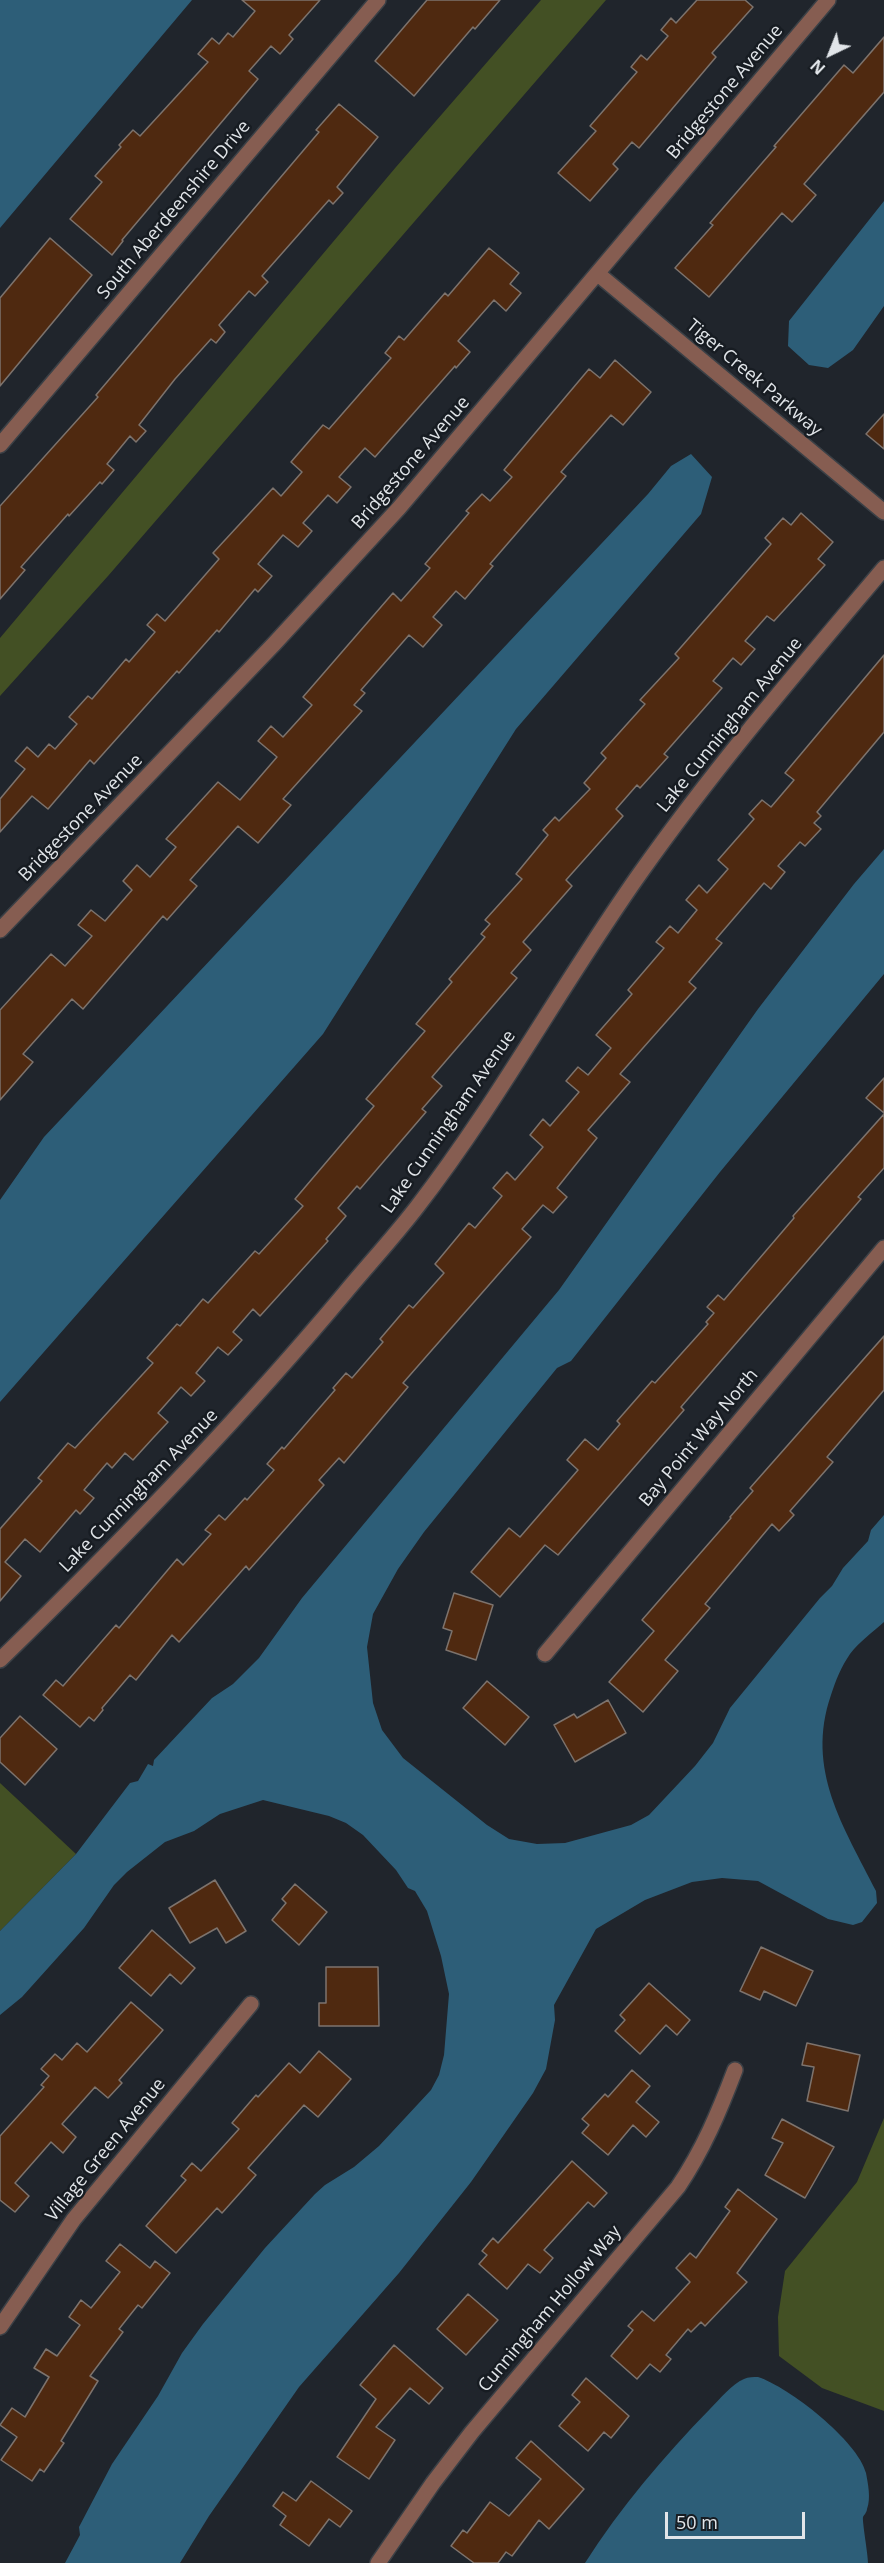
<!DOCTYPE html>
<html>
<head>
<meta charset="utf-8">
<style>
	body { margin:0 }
	#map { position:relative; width:884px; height:2563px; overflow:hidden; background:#20252c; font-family:"Open Sans",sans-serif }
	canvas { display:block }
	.north { position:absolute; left:800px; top:24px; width:60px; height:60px; -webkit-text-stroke:4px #171c22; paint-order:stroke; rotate:223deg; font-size:16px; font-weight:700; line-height:24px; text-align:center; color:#e1e5e9 }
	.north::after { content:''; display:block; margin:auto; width:21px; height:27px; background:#e1e5e9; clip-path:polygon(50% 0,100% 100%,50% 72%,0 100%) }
	.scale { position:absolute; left:665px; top:2512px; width:140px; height:27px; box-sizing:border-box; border:3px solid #e1e5e9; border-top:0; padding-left:8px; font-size:18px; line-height:21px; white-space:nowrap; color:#e1e5e9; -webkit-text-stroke:4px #171c22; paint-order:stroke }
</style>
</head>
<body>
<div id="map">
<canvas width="884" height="2563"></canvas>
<div class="north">N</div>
<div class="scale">50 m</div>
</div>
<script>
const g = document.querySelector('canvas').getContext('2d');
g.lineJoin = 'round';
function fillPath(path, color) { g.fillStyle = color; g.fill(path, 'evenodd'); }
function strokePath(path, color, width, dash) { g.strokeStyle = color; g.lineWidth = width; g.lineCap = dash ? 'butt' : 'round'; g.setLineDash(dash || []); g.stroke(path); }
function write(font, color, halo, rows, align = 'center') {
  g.font = font + ' "Open Sans",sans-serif'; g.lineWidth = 5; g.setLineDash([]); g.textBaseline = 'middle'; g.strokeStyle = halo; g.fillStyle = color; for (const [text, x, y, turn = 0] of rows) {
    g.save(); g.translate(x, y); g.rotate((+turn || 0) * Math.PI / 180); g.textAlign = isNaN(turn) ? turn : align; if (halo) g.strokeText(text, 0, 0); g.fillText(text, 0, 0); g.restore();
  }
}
fillPath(new Path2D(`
	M541 0H606L108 576 0 696V638L396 167Z
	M0 1783 76 1854 0 1931Z
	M884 2118V2411L822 2388 779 2356 778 2317 785 2271 857 2182Z`), '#435024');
fillPath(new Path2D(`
	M0 0H192L0 228Z
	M884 201V306L853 350 828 368 809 365 788 346 789 321Z
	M691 454 712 477 701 514 516 729 323 1034 0 1402V1200L44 1137 648 494 671 466Z
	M884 849V974L720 1172 571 1361 557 1368 424 1532 398 1569 373 1614 367 1647 373 1703 382 1730 403 1758 487 1825 509 1839 537 1844 565 1843 631 1825 649 1815 695 1766 713 1743 730 1708 820 1598 832 1586 843 1568 868 1541 871 1530 884 1515V1622C873 1632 859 1642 850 1654 841 1667 836 1680 831 1695 805 1770 844 1827 876 1891L877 1903 862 1922 853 1925 828 1919 758 1881 722 1878 692 1882 645 1900 596 1929 554 2005 555 2020 546 2069 533 2093 471 2182 399 2273 299 2387 209 2516 180 2563H65L80 2535 79 2527 112 2464 158 2396 182 2353 203 2324 265 2248 315 2194 325 2185 354 2167 379 2146 431 2090 439 2075 444 2055 449 1994 441 1956 427 1911 415 1891 408 1888 396 1870 363 1835 346 1823 329 1816 263 1800 220 1814 194 1831 165 1842 127 1872 114 1885 84 1928 22 1997 0 2015V1931L76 1854 130 1783 138 1781 148 1764 153 1766 154 1760 212 1698 233 1684 259 1658 302 1598 559 1290 758 1009 854 884Z
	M758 2377C789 2387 858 2441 866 2473 868 2484 871 2498 867 2509 867 2512 864 2515 863 2517 862 2521 868 2554 868 2563H585C620 2508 664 2456 710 2409 719 2400 732 2384 744 2379 748 2377 754 2377 758 2377Z`), '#2d5e78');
const building = new Path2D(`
	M242 0H320L289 35 293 39 280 54 271 46 249 71 258 79 122 240 123 241 112 255 70 219 102 182 95 176 121 147 119 145 133 130 140 136 208 62 198 54 212 38 219 44 228 33 233 37 255 11Z
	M427 0H500L475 29 473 27 414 96 375 61Z
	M697 0H745L753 7 712 53 716 57 639 148 632 142 613 164 618 169 590 201 558 173 596 131 590 126 637 72 631 67 641 55 647 60 668 36 661 30 671 18 676 23Z
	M884 37V92L804 184 816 195 792 222 782 213 709 297 675 268 713 225 710 223 776 147 774 146 844 65 853 73Z
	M339 104 378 137 337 187 343 193 333 204 329 200 262 276 268 282 255 296 249 291 219 325 225 332 216 343 211 339 175 379 139 425 146 431 136 442 130 436 107 464 114 470 102 484 100 482 69 516 68 514 21 567 25 570 0 599V506L98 397 96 395 319 132 316 130Z
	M50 238 92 275 0 386V298Z
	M489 248 519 273 510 284 521 293 506 311 494 300 458 341 470 352 456 368 455 366 375 457 365 448 339 477 351 487 337 503 328 495 303 523 312 531 298 547 283 535 258 564 272 576 258 592 255 589 219 632 217 630 179 673 177 671 94 764 90 760 48 809 32 796 0 832V799L25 769 15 761 27 747 38 757 49 744 55 749 77 724 69 717 88 696 92 699 126 659 129 662 155 632 147 625 157 614 165 621 219 559 213 553 273 488 281 496 302 472 291 462 323 425 329 429 391 358 385 353 399 336 404 340 445 293 448 296Z
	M615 360 651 392 623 425 611 415 561 472 566 476 490 564 493 566 465 599 456 591 433 617 442 625 423 647 409 635 361 690 365 693 354 705 362 711 283 799 291 805 258 843 238 826 190 880 197 886 167 920 163 916 83 1009 72 999 23 1054 33 1062 0 1100V1010L51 954 65 966 92 936 78 925 91 910 105 921 132 890 123 881 137 865 150 877 176 847 166 839 218 782 240 800 277 757 258 741 271 726 283 737 312 705 303 697 393 593 401 601 430 568 425 564 469 513 466 511 482 494 490 501 512 477 504 470 589 369 600 378Z
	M884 414V449L866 434Z
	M801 513 833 542 818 559 825 565 774 621 767 616 745 641 755 649 741 665 733 658 713 681 722 688 664 754 668 757 640 788 637 785 616 809 623 816 566 880 572 886 523 942 531 950 511 973 517 978 432 1077 442 1086 422 1109 426 1112 360 1189 357 1186 338 1208 346 1216 326 1239 328 1241 260 1316 253 1309 233 1332 242 1340 228 1355 218 1347 196 1373 205 1381 191 1396 181 1387 158 1413 168 1422 154 1437 133 1460 125 1453 112 1468 107 1463 84 1490 94 1498 80 1514 76 1510 40 1552 25 1539 5 1562 21 1576 0 1601V1529L42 1481 38 1478 68 1443 75 1448 153 1363 147 1358 177 1324 180 1326 203 1299 208 1303 255 1251 259 1254 303 1206 295 1199 374 1106 366 1099 425 1031 416 1024 452 982 449 979 485 937 481 934 490 924 485 920 522 879 516 874 548 835 543 830 555 817 559 821 590 789 584 783 606 758 601 753 645 704 640 700 679 658 675 654 771 544 765 538 783 518 791 525Z
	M884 655V732L817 812 821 816 814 823 821 829 805 846 800 842 778 866 785 872 771 889 764 883 716 939 722 943 689 982 696 988 620 1074 630 1082 588 1130 597 1138 557 1188 567 1197 553 1213 543 1205 522 1229 531 1237 403 1383 408 1387 344 1463 339 1458 319 1480 324 1485 249 1570 246 1566 179 1642 172 1635 136 1680 130 1675 102 1708 103 1710 94 1721 89 1717 80 1727 43 1695 56 1680 63 1686 116 1625 119 1628 177 1559 183 1565 211 1534 205 1530 219 1515 225 1520 245 1498 247 1500 274 1470 267 1464 282 1447 284 1449 335 1390 333 1388 346 1373 352 1378 383 1342 380 1339 409 1305 413 1308 444 1273 435 1264 469 1223 475 1228 502 1196 493 1188 507 1172 515 1180 543 1147 530 1135 543 1119 550 1126 579 1092 566 1081 578 1067 588 1075 611 1048 596 1035 632 994 628 990 664 948 656 942 670 926 678 933 697 910 686 900 699 885 707 893 728 869 718 860 754 819 749 814 762 800 771 807 794 780 785 773Z
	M884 1078V1113L866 1098Z
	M884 1114V1168L858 1197 861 1199 681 1407 684 1410 558 1555 545 1545 500 1597 471 1572 509 1528 520 1537 578 1470 567 1460 585 1439 598 1450 620 1424 617 1421 652 1381 655 1383 708 1324 706 1322 714 1313 707 1307 718 1295 724 1300 794 1218 793 1216Z
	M884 1336V1390L827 1457 833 1462 790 1511 794 1515 779 1531 772 1524 705 1604 710 1608 665 1660 678 1671 643 1712 609 1682 654 1631 642 1620 731 1518 730 1517 753 1491 750 1488Z
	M454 1593 493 1605 476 1660 446 1650 452 1631 443 1628Z
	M487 1681 529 1717 505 1745 463 1708Z
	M608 1700 626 1733 575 1762 554 1725 574 1714 577 1718Z
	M20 1716 57 1749 25 1785 0 1762V1738Z
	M215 1880 246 1931 226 1943 217 1928 190 1943 169 1908Z
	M295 1884 327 1912 299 1945 272 1920 286 1903 282 1899Z
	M152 1930 195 1968 181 1984 170 1974 151 1996 119 1968Z
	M761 1947 813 1971 796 2006 764 1991 760 2000 740 1991Z
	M326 1967H378L379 2026H319V2003H326Z
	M649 1983 690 2020 677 2035 666 2025 640 2054 615 2031 625 2020 620 2015Z
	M131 2002 163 2030 119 2080 122 2083 108 2098 95 2087 62 2124 76 2137 63 2153 51 2142 15 2183 29 2196 15 2212 0 2200V2136L44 2087 41 2085 49 2076 41 2069 55 2054 62 2060 77 2043 87 2052Z
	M807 2043 860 2055 848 2111 807 2101 814 2067 802 2065Z
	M319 2051 351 2079 318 2117 304 2105 248 2168 256 2175 222 2213 217 2208 176 2253 146 2226 186 2180 181 2176 192 2163 201 2171 239 2129 232 2123 256 2095 258 2097 289 2063 300 2073Z
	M632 2070 650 2086 636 2102 659 2122 646 2137 633 2125 608 2155 582 2133 589 2125 582 2119 605 2094 608 2097Z
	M782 2119 834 2147 805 2198 765 2175 783 2143 772 2138Z
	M572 2161 607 2193 594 2207 588 2202 544 2250 553 2258 540 2273 528 2264 507 2289 479 2264 487 2255 482 2251 493 2238 498 2243Z
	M738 2189 777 2219 737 2273 747 2282 705 2326 701 2322 691 2332 688 2329 666 2355 671 2359 660 2372 650 2364 637 2379 611 2356 633 2330 628 2326 642 2311 654 2321 690 2282 676 2268 690 2253 696 2258 730 2211 725 2207Z
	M120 2244 150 2268 155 2261 170 2273 142 2308 138 2305 119 2329 123 2332 90 2376 98 2381 61 2441 64 2443 44 2472 40 2469 32 2481 1 2460 17 2437 0 2425 12 2408 25 2417 49 2377 34 2368 46 2349 57 2356 80 2325 69 2317 81 2300 91 2308 120 2272 106 2261Z
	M468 2294 498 2320 466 2355 437 2329Z
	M394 2345 443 2388 429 2404 410 2388 376 2427 395 2440 369 2479 337 2457 376 2399 360 2385Z
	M586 2378 629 2416 611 2438 604 2432 588 2451 559 2426 580 2402 572 2395Z
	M531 2441 584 2489 549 2529 539 2520 512 2556 506 2552 498 2563H474L451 2546 463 2530 467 2533 490 2502 509 2516 541 2479 516 2458Z
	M311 2481 352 2511 340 2527 329 2519 309 2546 280 2525 286 2516 273 2506 283 2492 296 2501Z`);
fillPath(building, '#4f2910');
strokePath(building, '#7d736d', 1.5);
const minor = new Path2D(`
	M598 274 884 512
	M0 445 378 0
	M0 930 274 644 399 508 828 0
	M545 1654 884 1248
	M0 1660C120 1543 236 1423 344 1294 368 1265 394 1237 417 1207 499 1101 563 982 641 872 716 766 800 668 884 568
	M0 2327 74 2219 251 2004
	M378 2563 433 2483 472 2432 678 2187C703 2150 719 2112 735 2070`);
strokePath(minor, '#3b4046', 18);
strokePath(minor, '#865d51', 15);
write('18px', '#e1e5e9', '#171c22', [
	["Bridgestone Avenue",725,92,-50],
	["South Aberdeenshire Drive",174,210,-50],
	["Tiger Creek Parkway",754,378,40],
	["Bridgestone Avenue",411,463,-49],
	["Lake Cunningham Avenue",730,725,-51],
	["Bridgestone Avenue",81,818,-46],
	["Lake Cunningham Avenue",449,1122,-55],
	["Bay Point Way North",699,1438,-50],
	["Lake Cunningham Avenue",139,1491,-46],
	["Village Green Avenue",106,2150,-51],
	["Cunningham Hollow Way",550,2309,-50]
]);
</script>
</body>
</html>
